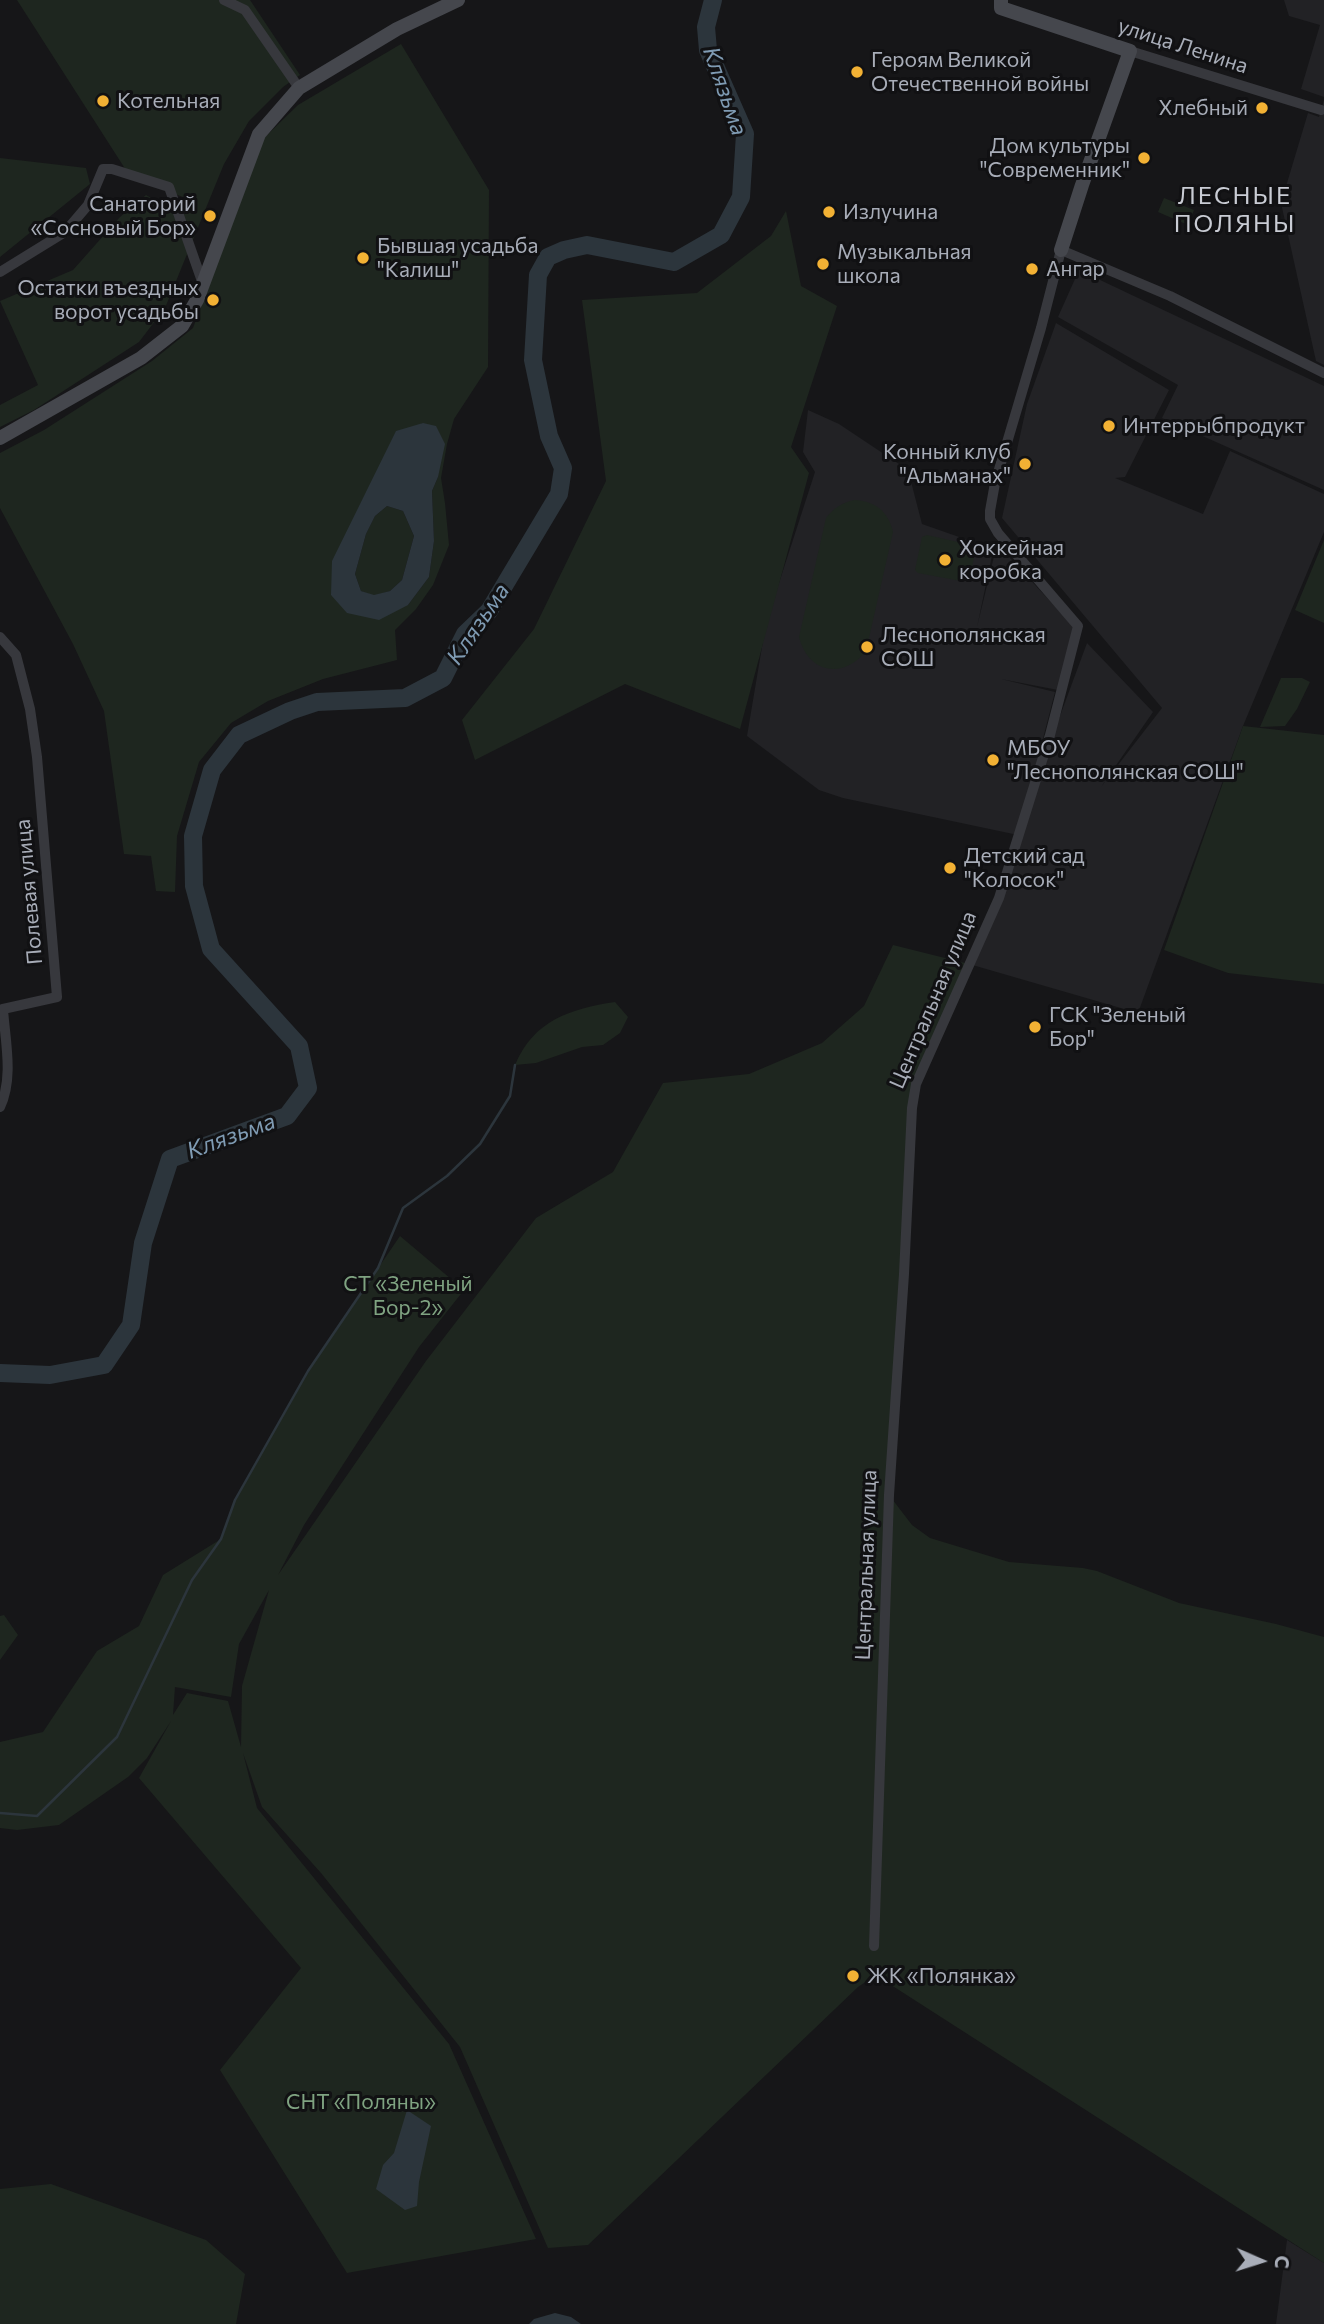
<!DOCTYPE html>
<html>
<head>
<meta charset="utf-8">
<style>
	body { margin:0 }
	#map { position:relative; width:1324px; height:2324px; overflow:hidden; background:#161618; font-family:Commissioner,sans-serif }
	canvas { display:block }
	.north { position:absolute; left:1226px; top:2226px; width:70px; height:70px; -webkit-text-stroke:5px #111113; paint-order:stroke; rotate:93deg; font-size:19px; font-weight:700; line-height:28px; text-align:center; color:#a8adb8 }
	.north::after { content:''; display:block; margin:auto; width:24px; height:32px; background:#a8adb8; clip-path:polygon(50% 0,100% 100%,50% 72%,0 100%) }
</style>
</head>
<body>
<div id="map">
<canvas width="1324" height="2324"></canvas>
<div class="north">С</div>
</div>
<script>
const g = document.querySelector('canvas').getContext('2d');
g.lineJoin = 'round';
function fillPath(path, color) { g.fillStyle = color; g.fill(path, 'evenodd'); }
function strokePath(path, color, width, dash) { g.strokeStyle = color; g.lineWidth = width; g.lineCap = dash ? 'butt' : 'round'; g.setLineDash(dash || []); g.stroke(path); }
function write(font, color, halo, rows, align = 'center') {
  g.font = font + ' Commissioner,sans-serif'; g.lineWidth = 6; g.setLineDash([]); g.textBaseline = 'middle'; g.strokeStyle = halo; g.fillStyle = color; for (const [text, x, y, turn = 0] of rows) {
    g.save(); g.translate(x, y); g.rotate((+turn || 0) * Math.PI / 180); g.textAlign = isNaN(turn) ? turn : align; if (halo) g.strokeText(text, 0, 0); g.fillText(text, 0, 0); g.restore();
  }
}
fillPath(new Path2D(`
	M1284 0H1324V97L1301 89 1320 25 1289 16Z
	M1324 100V365L1316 361 1281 203 1308 113 1319 117Z
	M1079 270 1324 386V490L1162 418 1178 385 1058 317Z
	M1056 323 1169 390 1125 477 1115 478 1203 514 1230 451 1324 494V532L1243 726 1138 1013 969 964 1018 835 843 798 819 790 747 736 766 623 815 472 803 452 808 410 839 424 908 470 922 524 982 545 994 546 977 627 997 544 1075 628 1058 690 1001 679 1055 692 1023 816 1087 643 1153 712 1101 787 1162 708 1002 518 1027 404Z
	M1287 2240 1324 2263V2324H1276Z`), '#222225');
fillPath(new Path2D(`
	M17 0H250L300 75 283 87 249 121 224 164 165 308 139 342 34 410 0 427V405L38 385 0 301 73 270 120 217 146 195 179 214 186 198 131 178Z
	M401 44 489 190 488 367 454 419 447 444 441 478 445 503 449 545 433 585 416 609 395 630 397 660 323 679 268 701 231 723 199 762 177 836 175 892 156 891 151 856 124 854 104 711 73 644 0 508V453L44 430 152 361 193 328 264 138 298 105ZM422 423 438 477 432 491 434 541 429 577 408 605 331 595Z
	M0 158 86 168 90 184 0 257Z
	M1164 198 1194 210 1188 225 1158 212Z
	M786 211 801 286 837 306 791 447 809 473 740 729 625 684 475 760 462 720 534 629 606 481 582 300 697 293 771 236Z
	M854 500C875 501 888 511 893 532L866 651C843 680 808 673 799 637L826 518C834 508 841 503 854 500Z
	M387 506 403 511 414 536 402 580 390 591 374 596 361 591 355 574 366 534 375 516Z
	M927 535 971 545 975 553 970 577 961 581 918 573 915 570 922 537Z
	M1324 540V623L1295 610Z
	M1281 678H1302L1310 682 1297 709 1285 726 1260 727Z
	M1243 726 1324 735V984L1228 973 1164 950Z
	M893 945 969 964 916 1084 889 1495 912 1525 930 1538 1009 1562 1083 1568 1097 1571 1179 1603 1276 1624 1324 1637V2263L888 1983 873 1977 858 1987 588 2245 548 2248 460 2047 321 1873 262 1807 243 1753 257 1808 449 2044 536 2239 347 2273 220 2070 301 1968 139 1778 171 1721 147 1758 128 1777 59 1825 17 1830 0 1828V1742L43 1732 97 1651 139 1626 163 1575 221 1539 235 1500 308 1371 400 1236 464 1290 419 1347 304 1525 278 1575 426 1361 536 1218 613 1172 663 1083 749 1074 822 1043 864 1006ZM269 1590 242 1686 241 1747 228 1701 187 1693 173 1715 175 1687 231 1697 239 1644Z
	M615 1002 628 1017 620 1033 603 1045 582 1047 536 1063 515 1065C534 1020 570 1009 615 1002Z
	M4 1615 18 1635 0 1660V1616Z
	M51 2184 206 2240 245 2274 236 2324H0V2189Z`), '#1e261f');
fillPath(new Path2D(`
	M423 423 436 426 445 444 438 477 432 491 434 541 429 577 408 605 379 620 347 613 331 595 332 561 396 431ZM387 506 403 511 414 536 402 580 390 591 374 595 361 591 355 574 366 534 375 516Z
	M407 2110 431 2126 419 2182 417 2206 405 2210 376 2189 383 2165 394 2153Z
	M555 2313 571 2317 581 2324H529L534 2319Z`), '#2c353c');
strokePath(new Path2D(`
	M0 1813 37 1816 117 1737 192 1580 221 1539 235 1500 308 1371 378 1268 403 1208 447 1176 480 1144 510 1096 515 1065`), '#2c353c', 2.5);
strokePath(new Path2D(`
	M0 1373 50 1375 104 1365 131 1325 143 1243 170 1159 287 1116 308 1088 299 1046 211 949 194 886 193 836 212 770 239 735 290 711 317 702 405 698 443 678 465 634 489 611 559 494 563 468 549 436 533 360 538 275 548 257 564 250 587 245 674 262 721 235 741 197 745 134 708 50 706 27 713 0`), '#2c353c', 18);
strokePath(new Path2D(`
	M224 0 245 10 299 88
	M1130 51 1321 110
	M0 272 65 232 88 205 103 169H112L169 187 203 284
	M0 637 16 655 30 709 37 757 57 997 3 1009C5 1040 14 1078 0 1107
	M874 1946 889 1495 904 1274 912 1108 916 1084 999 898 1050 735 1078 626 998 533 990 519V511L995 483 1041 328 1061 250 1170 296 1324 373`), '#37383d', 10);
strokePath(new Path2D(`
	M1001 0V8L1130 51 1082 185 1061 250
	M0 438 141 358 182 326 197 300 259 134 299 88 397 29 458 0`), '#45474d', 14);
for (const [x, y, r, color] of [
	[857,72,7,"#f2b134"],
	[103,101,7,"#f2b134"],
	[1262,108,7,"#f2b134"],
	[1144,158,7,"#f2b134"],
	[829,212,7,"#f2b134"],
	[210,216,7,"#f2b134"],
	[363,258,7,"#f2b134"],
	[823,264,7,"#f2b134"],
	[1032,269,7,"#f2b134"],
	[213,300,7,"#f2b134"],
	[1109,426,7,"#f2b134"],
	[1025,464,7,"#f2b134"],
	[945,560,7,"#f2b134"],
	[867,647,7,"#f2b134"],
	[993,760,7,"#f2b134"],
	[950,868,7,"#f2b134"],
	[1035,1027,7,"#f2b134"],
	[853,1976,7,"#f2b134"]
]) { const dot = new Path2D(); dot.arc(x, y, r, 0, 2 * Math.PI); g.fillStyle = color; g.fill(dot); strokePath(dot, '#111113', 2.5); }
write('21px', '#a8adb8', '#111113', [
	["улица Ленина",1183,46,18],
	["Полевая улица",29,892,-95],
	["Центральная улица",933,1000,-67],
	["Центральная улица",866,1565,-88]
]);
write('21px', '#a8adb8', '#111113', [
	["Героям Великой",871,60],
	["Отечественной войны",871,84],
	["Котельная",117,101],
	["Хлебный",1248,108,"right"],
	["Дом культуры",1130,146,"right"],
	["\"Современник\"",1130,170,"right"],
	["Санаторий",196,204,"right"],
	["«Сосновый Бор»",196,228,"right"],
	["Излучина",843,212],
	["Бывшая усадьба",377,246],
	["\"Калиш\"",377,270],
	["Музыкальная",837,252],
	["школа",837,276],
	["Ангар",1046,269],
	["Остатки въездных",199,288,"right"],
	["ворот усадьбы",199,312,"right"],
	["Интеррыбпродукт",1123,426],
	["Конный клуб",1011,452,"right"],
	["\"Альманах\"",1011,476,"right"],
	["Хоккейная",959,548],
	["коробка",959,572],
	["Леснополянская",881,635],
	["СОШ",881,659],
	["МБОУ",1007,748],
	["\"Леснополянская СОШ\"",1007,772],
	["Детский сад",964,856],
	["\"Колосок\"",964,880],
	["ГСК \"Зеленый",1049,1015],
	["Бор\"",1049,1039],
	["ЖК «Полянка»",867,1976]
], 'left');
write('21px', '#7fa381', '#111113', [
	["СТ «Зеленый",408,1284],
	["Бор-2»",408,1308],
	["СНТ «Поляны»",361,2102]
]);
write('italic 23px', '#7f9bb3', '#111113', [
	["Клязьма",725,91,71],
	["Клязьма",478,624,-56],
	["Клязьма",231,1136,-20]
]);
g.letterSpacing = '2px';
write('24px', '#c9ccd4', '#111113', [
	["ЛЕСНЫЕ",1235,196],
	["ПОЛЯНЫ",1235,224]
]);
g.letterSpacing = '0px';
</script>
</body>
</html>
